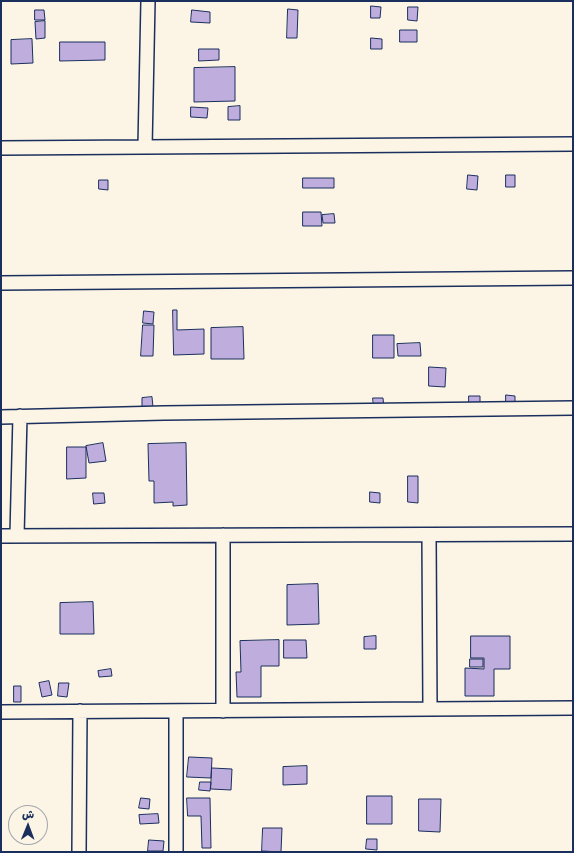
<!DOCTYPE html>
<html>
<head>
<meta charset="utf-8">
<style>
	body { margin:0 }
	#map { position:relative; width:574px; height:853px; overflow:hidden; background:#fcf5e5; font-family:"Patrick Hand","Playpen Sans Arabic",sans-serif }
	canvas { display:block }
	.frame { position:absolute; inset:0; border:2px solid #1b2f5e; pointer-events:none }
	.north { position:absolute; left:8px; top:805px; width:40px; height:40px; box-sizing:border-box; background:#fcf5e5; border:1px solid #a2a6af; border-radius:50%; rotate:1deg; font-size:11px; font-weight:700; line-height:16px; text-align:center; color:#1b2f5e }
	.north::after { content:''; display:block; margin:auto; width:14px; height:18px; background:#1b2f5e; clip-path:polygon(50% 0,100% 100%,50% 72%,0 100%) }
</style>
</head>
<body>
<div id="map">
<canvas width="574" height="853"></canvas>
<div class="frame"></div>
<div class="north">ش</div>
</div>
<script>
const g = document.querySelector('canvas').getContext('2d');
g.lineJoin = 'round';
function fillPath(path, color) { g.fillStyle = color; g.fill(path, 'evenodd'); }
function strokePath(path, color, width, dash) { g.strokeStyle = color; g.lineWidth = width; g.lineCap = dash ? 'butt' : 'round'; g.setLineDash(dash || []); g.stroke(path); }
const building = new Path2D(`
	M371 6 381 7 380 18H371Z
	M408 7H418L417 21 408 20Z
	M288 9 298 10 297 38H287Z
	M35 10H44L45 20H35Z
	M192 10 210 12V23L191 22Z
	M45 21V38L36 39 35 22Z
	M400 30H417V42H400Z
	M371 38 382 39V49H371Z
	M32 39 33 63 11 64V40Z
	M60 42H105V60L60 61Z
	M199 49H219V60L199 61Z
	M235 67V101L194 102V68Z
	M240 106V120H228V107Z
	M191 107 208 108 207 118 191 117Z
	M468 175 478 176 477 190 467 189Z
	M506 175H515V187H506Z
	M303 178H334V188H303Z
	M99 180H108V190L99 189Z
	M303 212H321L322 226H303Z
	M334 214 335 223H323L322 215Z
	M173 310H177V330L204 329V354L174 355Z
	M144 311 154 312 153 324 143 323Z
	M143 325H154L153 356H141Z
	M243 327 244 359H211V328Z
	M373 335H394V358H373Z
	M420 343 421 356H398L397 344Z
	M429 367 446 368 445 387 429 386Z
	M506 395 515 396V405H506Z
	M469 396H480V406H469Z
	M152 397 153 407H142V398Z
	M373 398H383L384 408H374Z
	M103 443 106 461 89 463 86 446Z
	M186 443 187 505 173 506V502L154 503V481H149L148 444Z
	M67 447H86V478L67 479Z
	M408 476H418V503L408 502Z
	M370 492 380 493V503L370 502Z
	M93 493H104L105 503 94 504Z
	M318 584 319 624 287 625V585Z
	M93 602 94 634H60V603Z
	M376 636V649H364V637Z
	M471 636H510V669H494V696H465V668L484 669V658H471Z
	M279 640V666H261V697H237L236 672H241L240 641Z
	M284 640H306L307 658H284Z
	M470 659H483V667H470Z
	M111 669 112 676 99 677 98 671Z
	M49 681 52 695 42 697 39 683Z
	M59 683H69L67 697 58 696Z
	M14 686H21V702H14Z
	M189 757 212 758 211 778 187 777Z
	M307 766V784L283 785V767Z
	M212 768 232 769 231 790 211 789Z
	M200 782H211L210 791 199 790Z
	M367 796H392V824H367Z
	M141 798 150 799 149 809 139 808Z
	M187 798H210L211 848H202L201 816H188Z
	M419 799H441L440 832 419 831Z
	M158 814 159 823 140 824 139 815Z
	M263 828H282L281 852 262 851Z
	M367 839H377V850L366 849Z
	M149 840 164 841 163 851H148Z`);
fillPath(building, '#beaddd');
strokePath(building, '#1b2f5e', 1);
const minor = new Path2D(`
	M145 147 148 1
	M1 148 573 144
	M1 283 573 278
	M1 417 164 413 573 408
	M17 535 20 416
	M429 535 430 709
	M1 536 573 534
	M223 711V535
	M1 712 573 708
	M79 852 80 711
	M176 852V711`);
strokePath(minor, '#1b2f5e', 16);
strokePath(minor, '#fcf5e5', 13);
</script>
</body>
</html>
